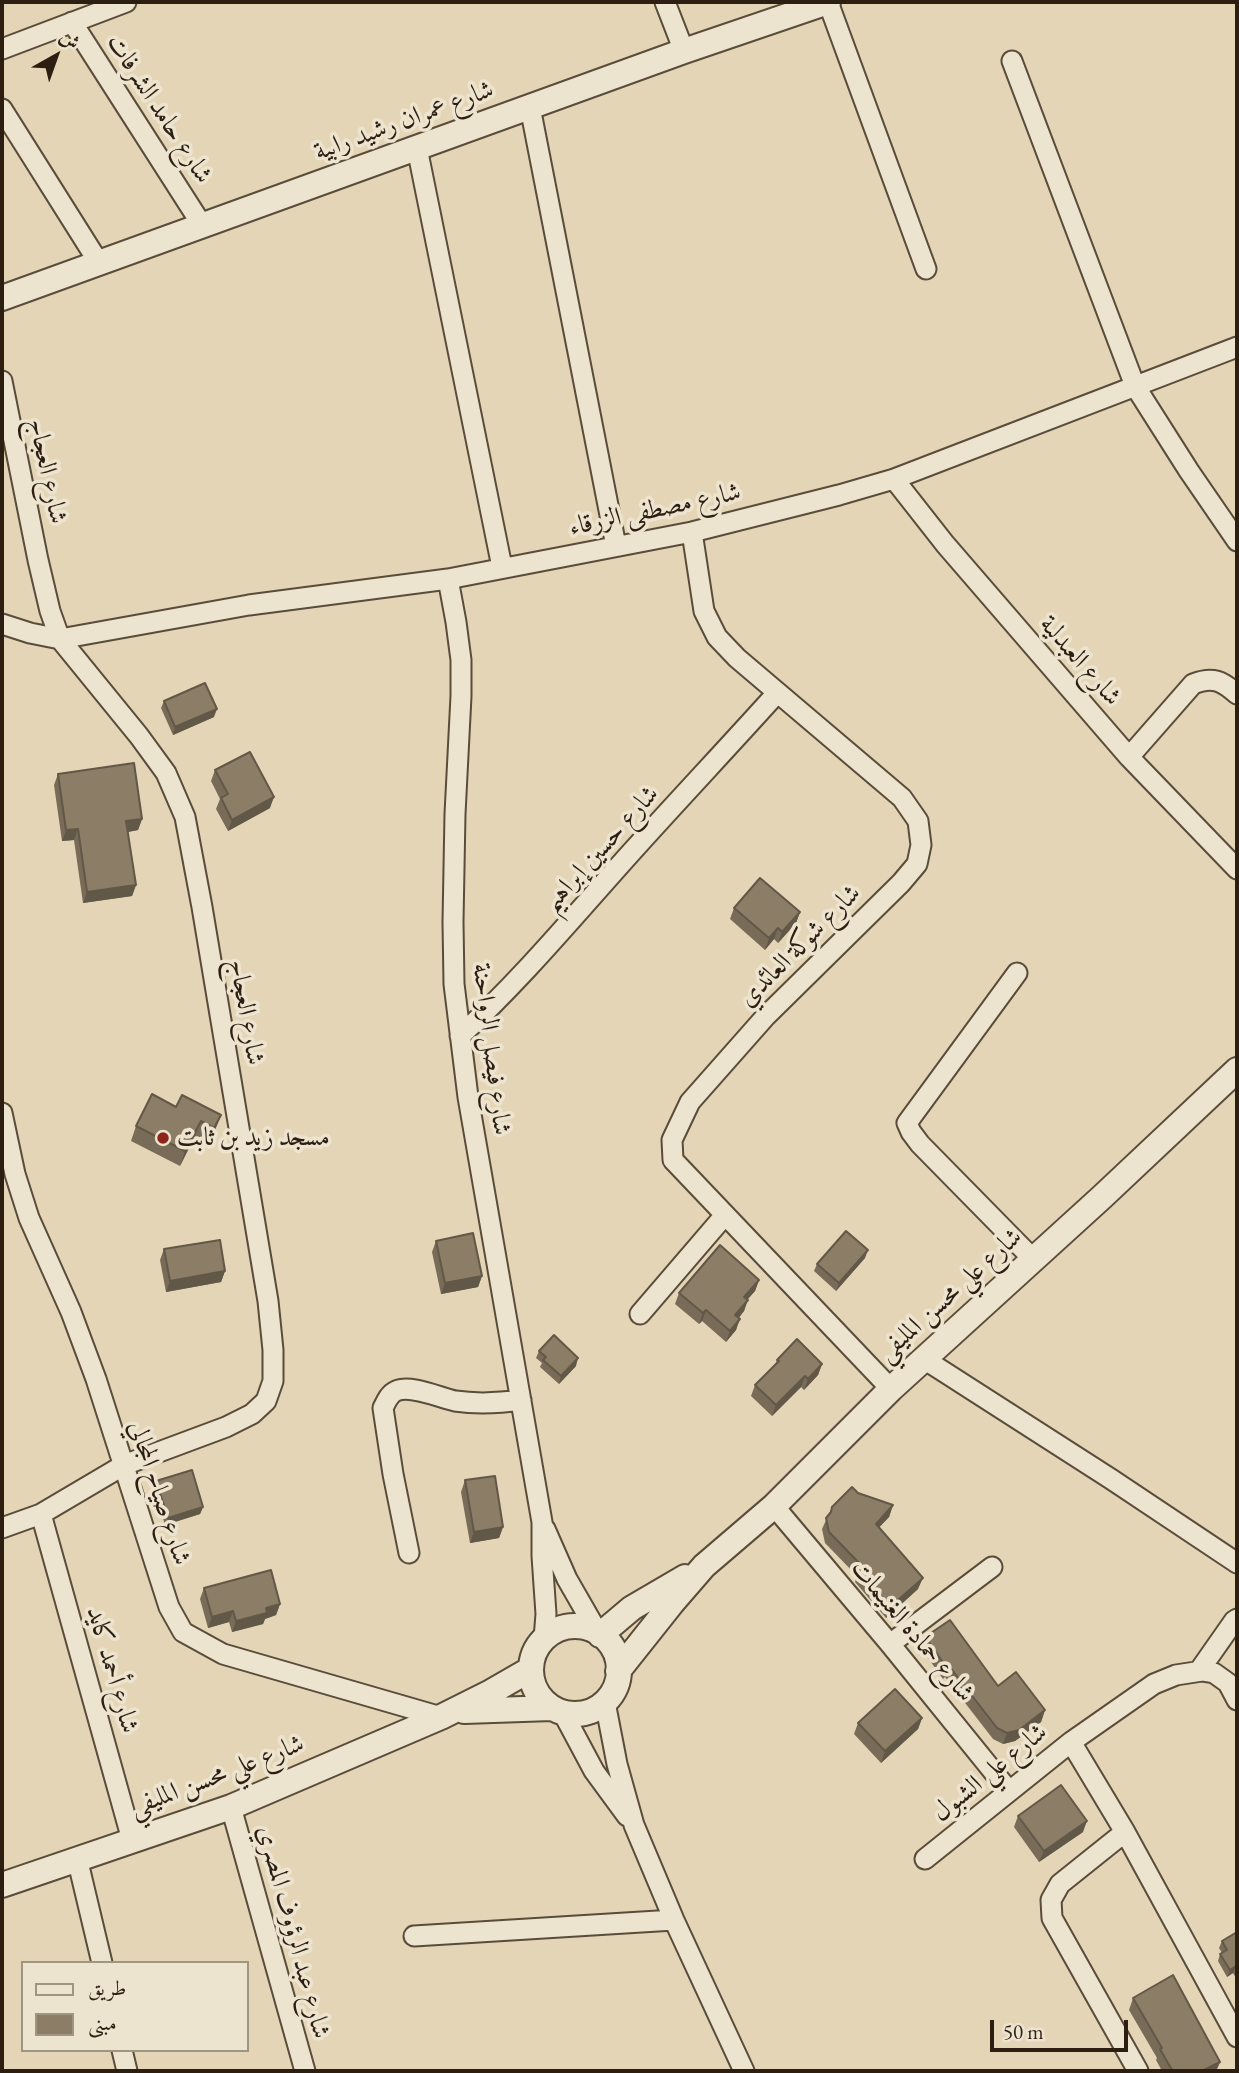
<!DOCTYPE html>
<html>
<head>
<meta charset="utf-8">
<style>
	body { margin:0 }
	#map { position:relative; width:1239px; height:2073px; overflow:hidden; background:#e3d5b5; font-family:"EB Garamond",Amiri,serif }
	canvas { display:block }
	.frame { position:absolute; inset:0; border:4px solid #2d1e12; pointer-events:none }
	.legend { position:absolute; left:21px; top:1961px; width:228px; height:91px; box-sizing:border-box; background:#ede4cf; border:2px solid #a09583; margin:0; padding:9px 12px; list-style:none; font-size:21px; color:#2d1e12 }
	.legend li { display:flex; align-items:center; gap:14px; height:35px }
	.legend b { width:35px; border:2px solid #a09583 }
	.north { position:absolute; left:21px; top:21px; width:70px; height:70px; -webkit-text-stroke:5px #ede4cf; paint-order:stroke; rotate:40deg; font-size:19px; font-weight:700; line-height:28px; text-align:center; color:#2d1e12 }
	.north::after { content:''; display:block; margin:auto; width:24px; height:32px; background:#2d1e12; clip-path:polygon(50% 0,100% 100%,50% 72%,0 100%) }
	.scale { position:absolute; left:990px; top:2020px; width:138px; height:32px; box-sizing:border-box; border:4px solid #2d1e12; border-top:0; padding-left:9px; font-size:21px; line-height:24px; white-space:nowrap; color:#2d1e12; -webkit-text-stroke:5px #ede4cf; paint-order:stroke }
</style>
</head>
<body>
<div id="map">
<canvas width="1239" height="2073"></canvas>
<div class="frame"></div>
<ul class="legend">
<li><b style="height:9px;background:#ede4cf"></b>طريق</li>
<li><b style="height:19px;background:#8c7d67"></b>مبنى</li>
</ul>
<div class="north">ش</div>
<div class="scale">50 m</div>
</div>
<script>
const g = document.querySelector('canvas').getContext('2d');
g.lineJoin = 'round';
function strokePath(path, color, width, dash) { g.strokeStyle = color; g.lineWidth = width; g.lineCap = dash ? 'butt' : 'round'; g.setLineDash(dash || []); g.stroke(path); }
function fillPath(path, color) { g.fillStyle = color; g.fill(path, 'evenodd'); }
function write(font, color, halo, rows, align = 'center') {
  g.font = font + ' "EB Garamond",Amiri,serif'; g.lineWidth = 7; g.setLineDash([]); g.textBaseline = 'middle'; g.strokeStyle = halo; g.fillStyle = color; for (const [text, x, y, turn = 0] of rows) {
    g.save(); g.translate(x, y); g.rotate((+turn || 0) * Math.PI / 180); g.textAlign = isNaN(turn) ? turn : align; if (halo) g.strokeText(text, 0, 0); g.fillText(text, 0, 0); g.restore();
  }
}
const minor = new Path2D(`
	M665 2 684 51
	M828 2 926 269
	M72 22 202 225
	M2 49 126 2
	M1012 61 1135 386 1189 471 1237 541
	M530 107 616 546
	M2 109 99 263
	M417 148 502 567
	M2 381 38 560 50 611 60 639 139 736 166 773 185 817 202 907 268 1301 273 1350V1381L266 1401 252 1414 226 1427 124 1465 41 1514 2 1528
	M894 479 945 544 1129 757 1237 869
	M692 532 704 611 717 637 737 658 902 798 918 821 921 845 917 864 901 883 766 1016 690 1102 672 1140 673 1160 891 1389
	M448 579 456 622 461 660V696L455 814 453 922 454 984 468 1097 542 1522V1556L546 1614 544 1639
	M2 624 30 633 60 639 249 605 448 579 692 532 839 495 894 479 1237 347
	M1129 757 1193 684C1213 676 1222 681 1237 694
	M1017 973 907 1123 911 1132 920 1144 1033 1259
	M460 1036C524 977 579 910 637 846 684 794 731 744 777 693
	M2 1113 15 1174 29 1218 71 1312 96 1379 169 1607 183 1632 223 1654 441 1717
	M640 1314 725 1215
	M924 1359 1111 1479 1237 1563
	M774 1506 890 1644 1009 1791
	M41 1514 132 1840
	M545 1529 567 1579 598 1633
	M409 1553 393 1474 383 1408C386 1402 389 1394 396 1391 411 1384 440 1398 455 1401 476 1404 500 1403 521 1400
	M890 1644 992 1567
	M1199 1671 1234 1621 1237 1619
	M605 1702 617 1764 634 1825 674 1920 744 2071
	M563 1713 594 1771 627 1816
	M1071 1742 1125 1832 1237 2037
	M231 1807 305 2071
	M1125 1832 1060 1884 1051 1900 1052 1918 1138 2071
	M77 1858 102 1963
	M925 1859 1071 1742 1154 1684 1176 1675 1202 1671 1214 1673 1228 1683 1237 1700
	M414 1936 674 1920
	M122 2050 127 2071`);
const tertiary = new Path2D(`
	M2 298 684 51 828 2
	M531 1670a44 44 0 1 1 88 0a44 44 0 1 1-88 0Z
	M600 1635 632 1608 685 1577
	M618 1671 672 1603 704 1566 774 1506 891 1389 1102 1197 1237 1070
	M464 1711 552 1708
	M2 1885 231 1807 441 1717 491 1692 531 1669`);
strokePath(minor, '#5a4c3b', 23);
strokePath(tertiary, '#5a4c3b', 28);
strokePath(minor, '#ede4cf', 19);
strokePath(tertiary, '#ede4cf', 24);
fillPath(new Path2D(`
	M164 701 214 717 173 735 161 708Z
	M215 770 270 808 228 831 216 809 220 799 211 781Z
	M58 774 142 819 138 830 128 832 136 885 132 896 83 903 74 840 62 841 54 785Z
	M734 908 800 912 796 923 778 943 774 939 765 950 730 919Z
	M176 1107 221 1115 215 1130 209 1143 195 1136 180 1166 131 1141 136 1126Z
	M436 1241 482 1276 478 1287 441 1294 432 1252Z
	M164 1249 225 1271 221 1282 166 1292 160 1260Z
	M865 1258 836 1291 814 1271 817 1264Z
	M759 1280 755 1291 747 1300 744 1311 739 1318 736 1330 726 1342 702 1321 699 1324 675 1304 679 1293Z
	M539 1351 576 1366 559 1384 540 1367 542 1363 536 1358Z
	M777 1360 822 1364 818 1375 804 1390 801 1387 772 1416 751 1396 755 1385 775 1365Z
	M465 1480 503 1527 499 1538 470 1543 461 1492Z
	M156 1481 203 1507 200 1514 165 1525 154 1488Z
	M858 1493 893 1505 889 1517 879 1527 918 1589 886 1618 855 1582 857 1576 825 1543 822 1529 832 1507Z
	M204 1588 280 1604 276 1615 265 1619 263 1624 232 1632 229 1622 208 1628 200 1599Z
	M925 1637 998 1686 1045 1710 1041 1722 1015 1741 1003 1744 993 1739 945 1677 943 1679 921 1648Z
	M922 1718 918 1729 881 1763 854 1734 858 1723Z
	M1018 1816 1083 1832 1039 1862 1014 1827Z
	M1237 1932V1980L1233 1973 1227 1977 1218 1961 1220 1954 1222 1953 1219 1948 1222 1941Z
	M1133 1998 1220 2062 1216 2071H1162L1156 2060 1157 2058 1129 2010Z`), '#786c59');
fillPath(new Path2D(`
	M217 709 214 717 173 735 175 727Z
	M274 797 270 808 228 831 232 820Z
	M142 819 138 830 122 833 126 821Z
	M78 829 74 840 62 841 66 830Z
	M136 885 132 896 83 903 87 892Z
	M800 912 796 923 778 943 782 932Z
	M778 928 774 939 765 950 769 938Z
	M221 1115 215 1130 209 1143 214 1128Z
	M201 1121 195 1136 180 1166 185 1151Z
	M868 1250 865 1258 836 1291 839 1283Z
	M225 1271 221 1282 166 1292 170 1281Z
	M482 1276 478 1287 441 1294 445 1283Z
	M759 1280 755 1291 740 1308 744 1297Z
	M748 1300 744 1311 731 1326 735 1315Z
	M706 1310 702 1321 699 1324 703 1313Z
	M740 1319 736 1330 726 1342 730 1331Z
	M578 1358 576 1366 559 1384 561 1376Z
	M822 1364 818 1375 804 1390 808 1379Z
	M805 1376 801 1387 772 1416 776 1405Z
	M893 1505 889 1517 872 1535 876 1524Z
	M203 1507 200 1514 165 1525 168 1518Z
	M503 1527 499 1538 470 1543 474 1532Z
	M923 1578 918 1589 886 1618 890 1607Z
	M280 1604 276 1615 265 1619 263 1624 232 1632 236 1621 266 1608Z
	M233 1611 229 1622 208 1628 212 1617Z
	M1045 1710 1041 1722 1015 1741 1003 1744 1007 1733Z
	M922 1718 918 1729 881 1763 885 1751Z
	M1087 1821 1083 1832 1039 1862 1044 1851Z
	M1236 1966 1233 1973 1227 1977 1230 1970Z
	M1220 2062 1216 2071H1202Z`), '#625848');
const building = new Path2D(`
	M205 683 217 709 175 727 164 701Z
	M250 752 274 797 232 820 221 798 228 794 215 770Z
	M134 763 142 819 126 821 136 885 87 892 78 829 66 830 58 774Z
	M760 878 800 912 782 932 778 928 769 938 734 908Z
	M152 1094 176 1107 182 1095 221 1115 214 1128 201 1121 185 1151 136 1126Z
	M846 1231 868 1250 839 1283 817 1264Z
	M473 1233 482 1276 445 1283 436 1241Z
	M220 1240 225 1271 170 1281 164 1249Z
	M720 1245 759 1280 744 1297 748 1300 735 1315 740 1319 730 1331 706 1310 703 1313 679 1293Z
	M554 1335 578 1358 561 1376 543 1360 546 1357 539 1351Z
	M797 1339 822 1364 808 1379 805 1376 776 1405 755 1385 779 1361 777 1360Z
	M192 1470 203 1507 168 1518 156 1481Z
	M495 1476 503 1527 474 1532 465 1480Z
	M852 1487 858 1493 893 1505 876 1524 923 1578 890 1607 859 1571 863 1567 829 1532 826 1518 831 1512 832 1507Z
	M271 1570 280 1604 266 1608 267 1613 236 1621 233 1611 212 1617 204 1588Z
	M950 1620 998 1686 1016 1672 1045 1710 1019 1730 1007 1733 997 1728 949 1666 947 1668 925 1637Z
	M895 1689 922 1718 885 1751 858 1723Z
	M1061 1785 1087 1821 1044 1851 1018 1816Z
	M1237 1932V1968L1236 1966 1230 1970 1220 1954 1227 1950 1222 1941Z
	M1173 1975 1220 2062 1202 2071H1175L1172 2070 1160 2049 1162 2048 1133 1998Z`);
fillPath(building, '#8c7d67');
strokePath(building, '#625848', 2);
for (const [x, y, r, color] of [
	[163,1138,7,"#8f2418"]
]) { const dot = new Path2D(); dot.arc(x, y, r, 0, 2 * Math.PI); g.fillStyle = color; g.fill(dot); strokePath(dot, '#ede4cf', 2.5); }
write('26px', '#2d1e12', '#ede4cf', [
	["شارع حامد الشرفات",159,109,57],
	["شارع عمران رشيد رابية",404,121,-20],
	["شارع العجاج",47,471,78],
	["شارع مصطفى الزرقاء",655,510,-12],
	["شارع العبدلية",1080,661,49],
	["شارع حسين إبراهيم",601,849,-48],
	["شارع شوكة العائدي",800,946,-45],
	["شارع العجاج",246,1012,80],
	["شارع فيصل الرواحنة",491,1049,83],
	["شارع علي محسن المليفي",950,1295,-42],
	["شارع صياح المجالي",159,1493,72],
	["شارع حمادة الغنيمات",912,1631,50],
	["شارع أحمد كايد",112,1670,74],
	["شارع علي الشبول",990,1773,-39],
	["شارع علي محسن المليفي",217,1776,-21],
	["شارع عبد الرؤوف المصري",293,1932,75]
]);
write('26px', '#2d1e12', '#ede4cf', [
	["مسجد زيد بن ثابت",177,1138]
], 'left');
</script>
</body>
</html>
